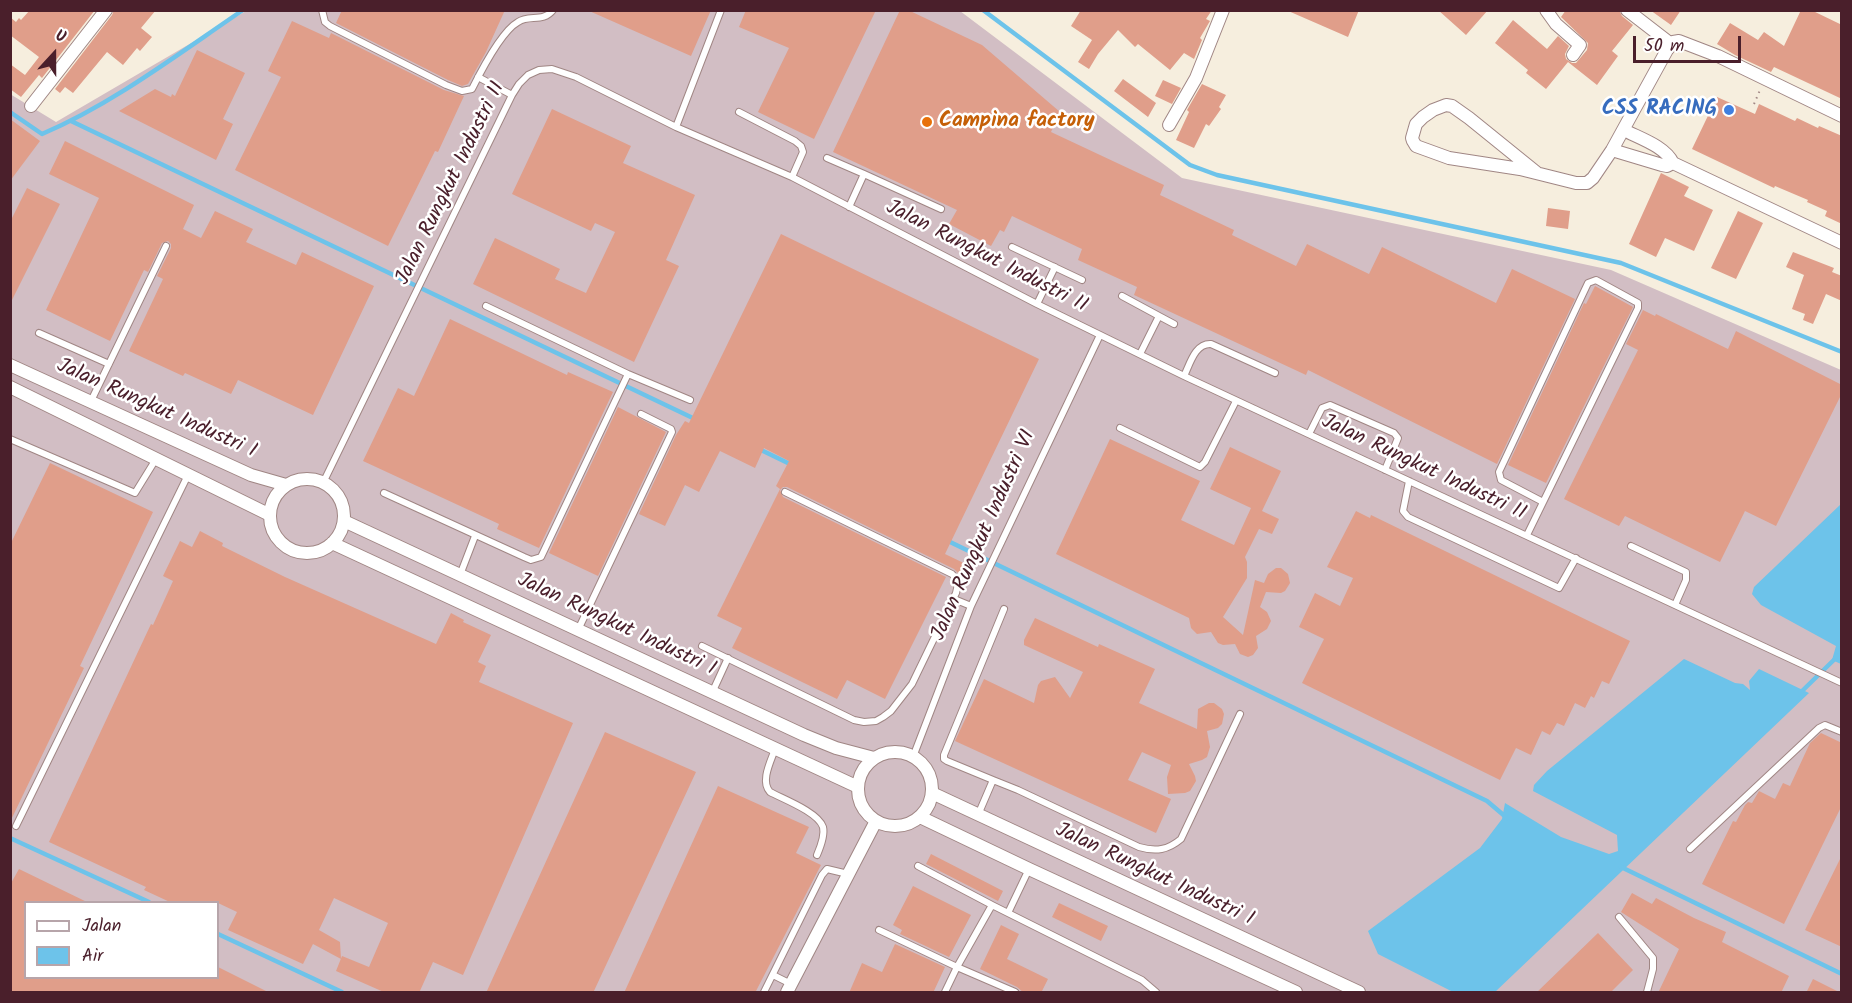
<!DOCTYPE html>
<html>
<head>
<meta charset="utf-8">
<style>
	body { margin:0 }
	#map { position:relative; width:1852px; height:1003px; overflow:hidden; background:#f6eede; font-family:Kalam,sans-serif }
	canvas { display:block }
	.frame { position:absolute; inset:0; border:12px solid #4a1f2b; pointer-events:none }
	.legend { position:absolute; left:24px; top:901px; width:195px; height:78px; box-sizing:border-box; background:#fff; border:2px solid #b7a5aa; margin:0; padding:8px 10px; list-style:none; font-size:18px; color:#4a1f2b }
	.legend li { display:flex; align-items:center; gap:12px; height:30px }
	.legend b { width:30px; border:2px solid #b7a5aa }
	.north { position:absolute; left:24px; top:24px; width:60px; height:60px; -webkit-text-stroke:4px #fff; paint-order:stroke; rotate:21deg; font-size:16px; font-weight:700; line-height:24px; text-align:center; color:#4a1f2b }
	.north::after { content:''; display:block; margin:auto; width:21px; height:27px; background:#4a1f2b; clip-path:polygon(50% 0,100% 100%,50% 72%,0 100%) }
	.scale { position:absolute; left:1633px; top:36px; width:108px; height:27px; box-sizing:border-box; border:3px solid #4a1f2b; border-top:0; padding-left:8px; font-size:18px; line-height:21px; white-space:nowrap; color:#4a1f2b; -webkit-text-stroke:4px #fff; paint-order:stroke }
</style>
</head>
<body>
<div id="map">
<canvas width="1852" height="1003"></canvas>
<div class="frame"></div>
<ul class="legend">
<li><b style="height:8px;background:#fff"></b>Jalan</li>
<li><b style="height:16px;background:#6dc3ea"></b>Air</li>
</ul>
<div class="north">U</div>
<div class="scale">50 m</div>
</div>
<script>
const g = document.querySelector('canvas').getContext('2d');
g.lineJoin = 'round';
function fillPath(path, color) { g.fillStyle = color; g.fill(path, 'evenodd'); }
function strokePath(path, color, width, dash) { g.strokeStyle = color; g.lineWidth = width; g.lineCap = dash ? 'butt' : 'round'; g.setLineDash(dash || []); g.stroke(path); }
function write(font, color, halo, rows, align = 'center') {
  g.font = font + ' Kalam,sans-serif'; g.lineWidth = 5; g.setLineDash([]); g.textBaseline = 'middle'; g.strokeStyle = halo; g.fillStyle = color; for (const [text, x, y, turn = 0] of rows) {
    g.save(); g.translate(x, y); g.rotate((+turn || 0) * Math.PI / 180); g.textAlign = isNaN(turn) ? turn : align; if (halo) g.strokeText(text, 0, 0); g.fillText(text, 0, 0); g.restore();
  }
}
fillPath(new Path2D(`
	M246 11H960L1182 178 1611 270 1841 370V992H11L10 94 56 122ZM26 902H218V978H26Z`), '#d2bec4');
fillPath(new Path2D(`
	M1841 504V664L1832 660 1836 646 1761 605 1752 594 1754 587Z
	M1684 659 1735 683 1743 684 1750 690 1749 681 1759 669 1809 693 1495 992H1453L1378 954 1368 931 1480 848 1502 819 1505 803 1561 837 1609 854 1618 851 1617 835 1533 791 1534 785 1547 771Z`), '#6dc3ea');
strokePath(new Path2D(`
	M983 10 1190 165 1217 175 1621 263 1842 352
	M10 112 42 134C114 103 178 54 243 10
	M71 121 697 420
	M759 449 792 465
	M948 541 1487 801 1507 818
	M1799 694 1842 652
	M10 838 149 902
	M1621 867 1842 974
	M218 934 342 992`), '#6dc3ea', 4.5);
fillPath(new Path2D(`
	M30 10H95L42 78 39 75 21 97 10 89V64L25 75 39 57 10 35V17L16 22 19 18 21 20Z
	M114 10H156L141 28 152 37 140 51 137 48 123 65 107 52 73 93 65 87 60 93 55 89 112 15Z
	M342 10H505L486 52 468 84 462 86 448 80 336 23Z
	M587 10H711L691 56Z
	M746 10H876L814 139 758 112 789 48 739 27Z
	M900 10H908L982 45 1060 112 1051 132 1164 185 1160 195 1234 230 1232 235 1296 266 1307 244 1369 274 1382 247 1496 303 1512 269 1575 299 1497 464 1308 370 1306 375 1134 295 1137 287 1078 260 1082 249 1012 216 1004 232 1000 230 991 246 949 224 957 210 833 152Z
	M1081 10H1212L1206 19 1210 21 1200 38 1202 40 1194 59 1184 53 1170 70 1138 44 1135 47 1118 30 1098 54 1089 69 1078 62 1092 40 1071 26Z
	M1286 10H1359L1348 37Z
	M1438 10H1488L1466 35Z
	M1566 10H1619L1622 16 1633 25 1612 51 1618 56 1597 85 1568 62 1546 89 1526 73 1528 70 1495 43 1513 20 1547 49 1558 36 1569 46 1565 54 1566 59 1572 63H1576L1587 50 1588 43 1561 17Z
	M1650 10H1681L1671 25Z
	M1801 10H1811L1842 25V99L1774 67 1771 72 1735 55 1717 44 1730 23 1758 40 1764 32 1784 46Z
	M292 21 329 38 331 33 444 90 464 96 438 152 435 151 388 246 235 170 281 77 268 71Z
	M197 50 245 73 223 119 233 124 216 160 119 111 155 89 171 97 172 94 175 96Z
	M1123 79 1156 103 1148 117 1114 91Z
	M1163 80 1181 88 1172 104 1155 96Z
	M1202 84 1226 95 1219 107 1221 109 1209 126 1206 124 1194 148 1176 140 1189 112 1187 110Z
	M1717 97 1755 114 1759 104 1795 121 1797 118 1818 128 1819 126 1842 136V224L1825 216 1827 211 1807 202 1808 200 1775 186 1774 188 1692 149Z
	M552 109 631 146 623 163 695 195 666 260 679 266 634 362 473 284 495 238 560 269 555 279 586 293 615 232 595 223 591 231 512 194Z
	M10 119 40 141 10 181Z
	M65 141 194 205 183 229 201 238 215 211 253 229 246 242 296 265 302 252 374 286 313 415 238 380 231 394 185 373 183 376 129 351 163 279 157 276 171 248V244L168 241 162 243 148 272 144 270 110 341 46 310 99 198 49 174Z
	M1661 173 1689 187 1684 196 1713 210 1694 251 1665 238 1656 257 1629 244Z
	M27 188 60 204 10 304V222Z
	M1548 208 1570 211 1568 229 1546 226Z
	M1738 211 1763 223 1736 279 1711 268Z
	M781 234 1039 359 945 554 974 568 968 580 962 577 954 569 787 487H783L780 490 783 497 946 577 885 699 847 680 837 699 732 648 742 628 717 616 780 489 776 486 789 461 764 448 755 468 720 451 699 492 685 485 665 526 639 514 676 435 685 421 689 423Z
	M1793 252 1834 268 1832 272 1842 276V301L1826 294 1813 324 1803 320 1805 314 1792 309 1804 275 1786 267Z
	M1595 286 1633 307 1546 483 1508 465 1584 303 1586 304Z
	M1643 310 1655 316 1656 314 1728 349 1736 331 1842 385V393L1776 526 1745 511 1720 562 1625 516 1619 526 1564 499 1638 350 1626 344Z
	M450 319 567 375 568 372 613 392 539 548 497 529 499 524 363 461 398 388 414 396Z
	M618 407 666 432 598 576 549 553Z
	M1110 439 1200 481 1181 520 1234 545 1251 508 1210 489 1230 447 1281 471 1262 511 1279 519 1272 534 1259 529 1245 557 1247 562V578L1223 617 1243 635 1255 580 1264 583 1268 574 1276 568H1281L1288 574 1290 583 1285 591 1281 593 1266 592 1260 607 1267 612 1271 621 1267 629 1256 636 1258 648 1253 655 1248 657 1240 654 1235 644 1223 645 1218 643 1211 632 1197 634 1191 628 1189 618 1056 554Z
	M50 463 153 512 80 666 84 668 10 822V545Z
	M1356 511 1370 518 1371 515 1630 641 1609 684 1602 681 1594 698 1591 696 1585 708 1575 703 1564 726 1557 723 1550 735 1542 731 1531 755 1516 748 1500 780 1302 683 1324 639 1299 627 1315 593 1340 606 1353 578 1327 567Z
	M200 531 223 543 222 546 285 577 436 644 451 613 464 620 463 622 491 635 478 662 486 666 479 682 573 723 463 975 433 962 419 993H386L336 971 342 956 369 967 388 923 334 898 319 930 340 942 341 959 313 944 303 964 228 930 237 912 218 903H172L144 890 146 887 49 842 151 624 153 625 173 581 163 576 180 541 192 547Z
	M1035 618 1098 647 1099 644 1155 669 1139 703 1197 729 1198 709 1209 703H1214L1222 709 1224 714 1222 724 1218 728 1207 731 1210 747 1207 757 1202 760 1189 764 1195 776 1196 781 1190 791 1185 793 1168 794 1167 777 1171 765 1142 752 1128 780 1171 799 1156 833 955 741 984 679 1034 703 1038 685 1041 681 1055 677 1070 698 1083 672 1024 645V640Z
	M605 732 696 772 593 993H486Z
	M1821 733 1842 743V805L1784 924 1702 884 1733 821 1736 822 1745 805 1748 802 1752 803 1759 791 1775 799 1783 783 1790 786 1810 743Z
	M718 786 809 827 796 853 821 865 755 993H624Z
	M931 854 1003 891 998 901 926 864Z
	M1842 855V947L1805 930Z
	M19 869 89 903H26V978H218V967L270 993H10V885Z
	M913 886 971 915 949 957 900 934 902 930 893 925Z
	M1632 893 1652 904 1656 898 1694 918 1726 932 1722 942 1789 976 1781 993H1658L1679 949 1621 912Z
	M1059 903 1108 926 1101 941 1052 917Z
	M1001 925 1019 934 1007 959 1048 979 1041 993H1024L1017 987 980 969Z
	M1598 933 1633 970 1610 993H1536Z
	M895 944 945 967 933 993H849L862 963 882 972Z
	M1813 979 1841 993H1806Z`), '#e09e8a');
const service = new Path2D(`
	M322 10 325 22 330 26 446 85 462 91 472 89C481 71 502 31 518 22 529 14 543 23 553 10
	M478 77 512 95
	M739 112 795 141 801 146 803 152 792 177
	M676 127 721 10
	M827 158 864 174
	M849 207 864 174 941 209
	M1012 247 1082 280
	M1122 296 1159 316 1140 354
	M1037 304 1055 267
	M486 306 628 374 690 400
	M1159 316 1174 324
	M39 333 109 364
	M1184 376C1190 364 1195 343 1211 344L1275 373
	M91 401 166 246
	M1120 428 1200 467 1205 462 1236 401
	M1309 434 1322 408 1330 405 1394 433 1398 438 1385 470
	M10 439 135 493 156 459
	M1409 481 1403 511 1408 517 1559 588 1576 558
	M323 483 512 95 519 84 528 75 539 70 552 69 576 77 676 127 792 177 1037 304 1184 376 1842 683
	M384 493 524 557 531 560 541 557 628 374
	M1527 535 1638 308V303L1596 280 1588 283 1499 472 1501 480 1543 502
	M1631 546 1686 572V580L1675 605
	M460 575 475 536
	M954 599 971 606
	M578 630 672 432 671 429 641 414
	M702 646 854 720 864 722 876 721 883 717 891 711 912 684 956 593 958 584 957 579 952 574 785 492
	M712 693 728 658
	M775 749C771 761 760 781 770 792 783 799 818 812 823 827 825 835 820 848 817 855
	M913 757 971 606 1100 335
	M993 780 947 761 944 759V755L1004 609
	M978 815 993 780 1018 790 1139 847C1156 852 1168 850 1181 839L1240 714
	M16 826 188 475
	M1690 849 1819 728 1825 725 1842 732
	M918 866 992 905
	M1008 913 1142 980 1156 992
	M1619 917 1653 958V969L1647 992
	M879 930 957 967 1015 992
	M773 975 791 984
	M764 992 822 875 827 869 848 874
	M945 992 957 967 992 905 1008 913 1029 869`);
const minor = new Path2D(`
	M1546 10 1556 24 1580 45 1573 55
	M1627 10 1671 44
	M31 106 106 10
	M1169 125 1196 78 1223 10
	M1624 130C1639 138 1665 146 1673 163L1842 243
	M1612 150 1662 165 1667 166 1673 163
	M1537 173 1469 118 1452 106 1446 105 1433 110 1423 117 1416 124 1412 138 1413 141 1416 146 1449 158 1520 169 1576 183H1587L1593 178 1612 150 1667 50 1673 42 1679 41 1718 56 1842 116
	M10 365 251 475 286 485
	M10 387 270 515
	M270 516a37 37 0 1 1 74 0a37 37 0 1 1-74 0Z
	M344 521 804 735 836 748 874 758
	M332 543 858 787
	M858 789a37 37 0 1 1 74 0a37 37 0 1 1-74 0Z
	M932 793 1359 992
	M920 817 1029 869 1296 992
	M787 992 876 821`);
strokePath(service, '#a08684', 8);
strokePath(minor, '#a08684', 14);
strokePath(new Path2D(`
	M1754 104 1760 90`), '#a08684', 2, [1.5, 4.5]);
strokePath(service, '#fff', 6);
strokePath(minor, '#fff', 12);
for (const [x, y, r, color] of [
	[1729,110,6,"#3f7fe0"],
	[927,122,6,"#e8710a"]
]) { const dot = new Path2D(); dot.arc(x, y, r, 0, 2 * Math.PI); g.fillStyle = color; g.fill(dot); strokePath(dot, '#fff', 2); }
write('bold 21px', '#366cbe', '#fff', [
	["CSS RACING",1717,110]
], 'right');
write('bold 21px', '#c56008', '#fff', [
	["Campina factory",939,122]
], 'left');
write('21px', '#4a1f2b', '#fff', [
	["Jalan Rungkut Industri II",452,184,-64],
	["Jalan Rungkut Industri II",986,258,27],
	["Jalan Rungkut Industri I",156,410,24],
	["Jalan Rungkut Industri II",1423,469,25],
	["Jalan Rungkut Industri VI",985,536,-66],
	["Jalan Rungkut Industri I",616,626,25],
	["Jalan Rungkut Industri I",1154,876,25]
]);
</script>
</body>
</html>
